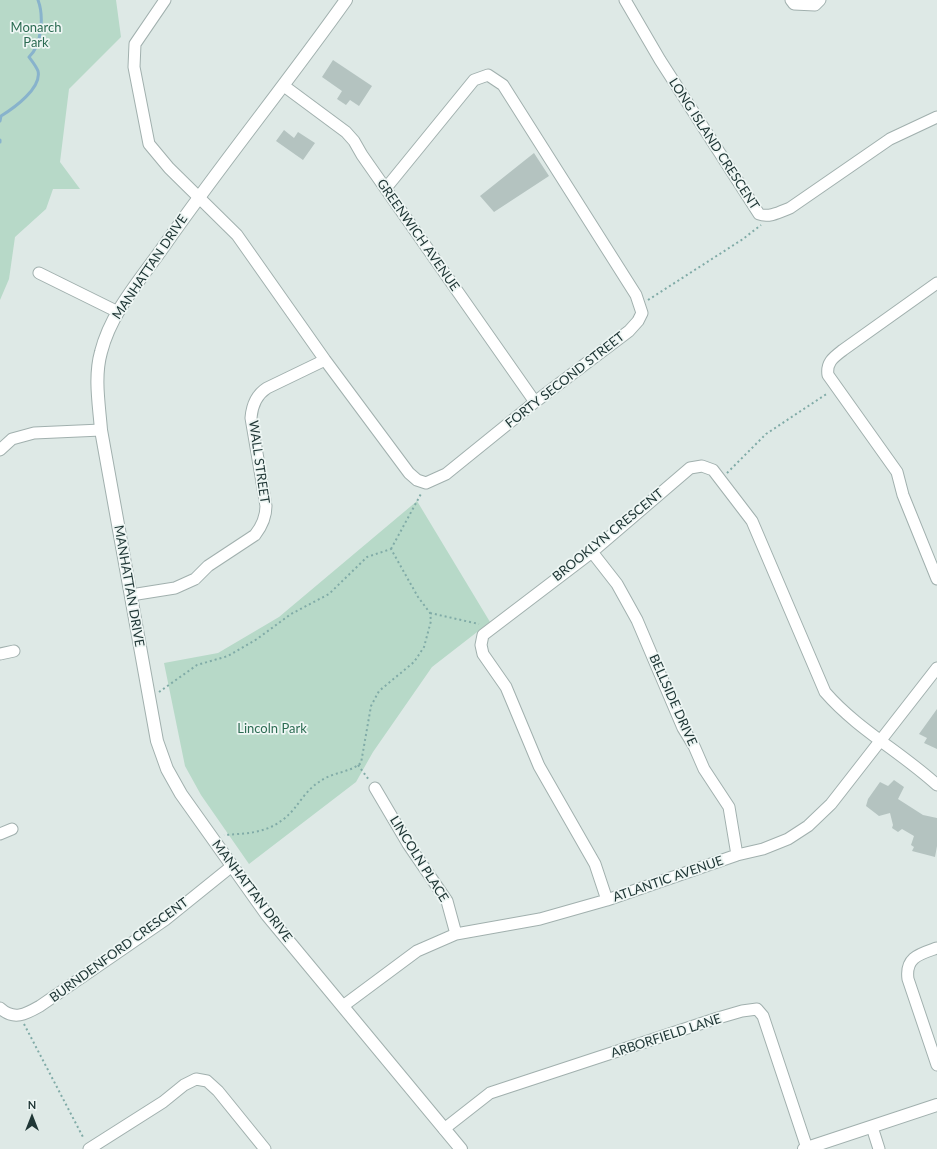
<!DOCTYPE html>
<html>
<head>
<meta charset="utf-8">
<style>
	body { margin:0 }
	#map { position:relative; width:937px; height:1149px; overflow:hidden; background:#dee9e6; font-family:Lato,sans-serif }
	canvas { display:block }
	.north { position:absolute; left:12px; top:1097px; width:40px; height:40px; -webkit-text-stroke:3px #eef6f4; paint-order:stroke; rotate:0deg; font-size:11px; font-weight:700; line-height:16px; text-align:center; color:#203736 }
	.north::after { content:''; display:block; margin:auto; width:14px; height:18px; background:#203736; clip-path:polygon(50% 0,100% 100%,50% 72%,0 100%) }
</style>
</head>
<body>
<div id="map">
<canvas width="937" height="1149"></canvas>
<div class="north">N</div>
</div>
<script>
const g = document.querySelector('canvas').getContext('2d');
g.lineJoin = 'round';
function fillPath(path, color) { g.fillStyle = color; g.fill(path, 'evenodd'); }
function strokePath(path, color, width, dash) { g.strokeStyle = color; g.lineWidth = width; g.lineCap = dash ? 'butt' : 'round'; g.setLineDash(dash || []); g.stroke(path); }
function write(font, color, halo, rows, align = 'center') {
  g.font = font + ' Lato,sans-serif'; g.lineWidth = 3.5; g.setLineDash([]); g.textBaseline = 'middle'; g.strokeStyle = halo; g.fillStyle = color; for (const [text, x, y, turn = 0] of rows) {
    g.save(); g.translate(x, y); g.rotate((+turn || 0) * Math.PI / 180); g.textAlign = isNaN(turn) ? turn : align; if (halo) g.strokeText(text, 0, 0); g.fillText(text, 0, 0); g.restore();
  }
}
fillPath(new Path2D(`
	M0 0H116L121 37 69 89 60 162 80 189H53L46 209 15 237 9 279 0 300Z
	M417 501 490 622 432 667 373 752 356 782 249 864 201 795 185 766 164 663 218 653 279 617Z`), '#b7d9c8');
strokePath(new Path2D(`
	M0 121 1 116C14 108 42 88 38 71 36 66 32 61 29 57 42 45 44 16 38 0
	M0 140V142`), '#88b3cc', 3);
fillPath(new Path2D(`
	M333 60 372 86 359 106 350 100 346 105 337 99 342 91 322 77Z
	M284 130 294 138 298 132 315 143 303 160 276 141Z
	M534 153 549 176 494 212 480 196Z
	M937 709V749L924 743 927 738 919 734Z
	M894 780 904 787 898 799 923 815 937 818V846L935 857 912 851 914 847 911 845 914 836 902 829 898 832 892 828 893 825 890 813 879 816 866 806 868 799 880 782 888 786Z`), '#b4c3c0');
const minor = new Path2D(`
	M165 0 135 44 134 67 149 144 169 168 237 235 325 360 409 473 417 480 426 483 446 474 535 402 629 331 638 321 642 313 636 295 503 85 488 75 474 80 386 188
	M625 0 660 60 759 214C769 218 780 212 790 208L890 139 937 117
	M791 0 794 4 815 5 820 0
	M284 86 346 132 354 141 362 155 535 402
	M39 273 118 312
	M937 283 843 350C834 357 826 362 828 375L897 472 903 495 937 579
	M0 450 12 439 34 433 101 430
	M592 552 617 584 637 620 683 728 694 746 704 769 729 807 737 855
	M131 595 175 588 195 579 208 566 255 535C262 526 266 517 266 506L251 418C252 405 256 395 267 388L325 360
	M0 654 14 651
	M375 788 408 844 447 901 456 934
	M0 834 12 829
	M607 900 595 864 539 766 506 687 483 654 481 645 483 635 592 552 690 468 702 466 713 470 752 521 825 692C857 729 901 752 937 785
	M937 948C920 954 905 957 908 979L937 1065
	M343 1006 417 951 456 934 540 919 607 900 737 855 763 849 788 839 808 826 831 804 937 668
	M0 1008C14 1021 26 1014 40 1006L165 920 232 866
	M872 1127 879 1149
	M444 1129 490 1093 718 1018 742 1011 757 1009 763 1016 807 1148
	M89 1149 163 1102 184 1085 196 1079 207 1081 218 1091 265 1149`);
const tertiary = new Path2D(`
	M346 0C287 83 223 162 164 246 141 279 111 312 101 352 94 377 99 404 101 430L157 741 167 769 181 794 267 915 461 1149
	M804 1149 937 1105`);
strokePath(minor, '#a1b0ae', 13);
strokePath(tertiary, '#a1b0ae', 14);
strokePath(new Path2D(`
	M648 300 743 239 761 225
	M727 473 766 434 828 393
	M391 549 422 492
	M430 613 479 624
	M159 692 197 665 228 656 257 639 291 614 329 594 367 557 391 549 418 597 430 613 431 621 424 647 414 662 379 691 371 706 361 763C349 773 332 772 319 782 309 788 301 800 294 809 273 833 253 833 224 835
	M358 765 369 780
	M24 1024 84 1139`), '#80aba7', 2, [2, 3]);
strokePath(minor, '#fff', 11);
strokePath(tertiary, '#fff', 12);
write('13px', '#2d6c53', '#eef6f4', [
	["Monarch",36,28],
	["Park",36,43],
	["Lincoln Park",272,729]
]);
write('13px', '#203736', '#eef6f4', [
	["LONG ISLAND CRESCENT",714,144,57],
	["GREENWICH AVENUE",418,235,55],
	["MANHATTAN DRIVE",150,267,-56],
	["FORTY SECOND STREET",565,380,-38],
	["WALL STREET",259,462,82],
	["BROOKLYN CRESCENT",608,535,-39],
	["MANHATTAN DRIVE",129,586,80],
	["BELLSIDE DRIVE",673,700,66],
	["LINCOLN PLACE",419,859,58],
	["ATLANTIC AVENUE",668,879,-19],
	["MANHATTAN DRIVE",252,891,53],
	["BURNDENFORD CRESCENT",119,950,-36],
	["ARBORFIELD LANE",666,1036,-18]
]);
</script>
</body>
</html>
